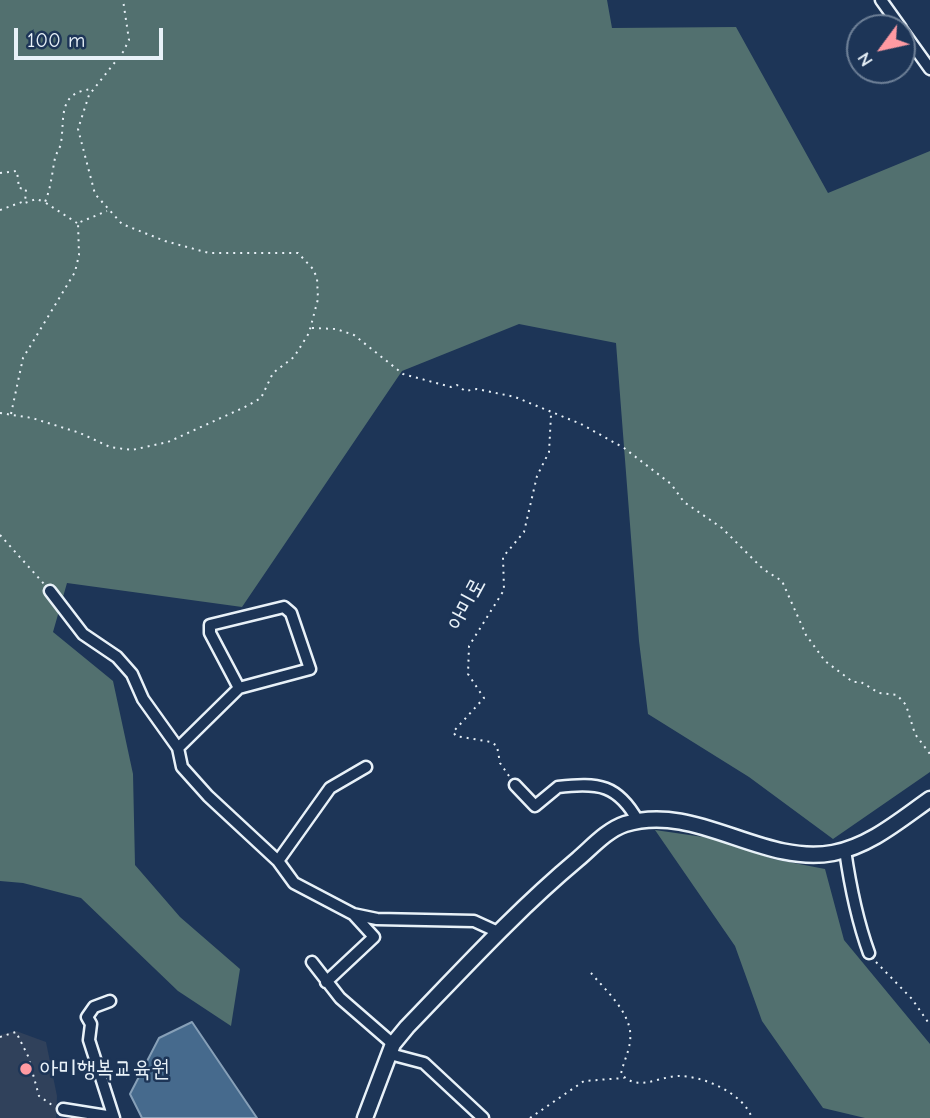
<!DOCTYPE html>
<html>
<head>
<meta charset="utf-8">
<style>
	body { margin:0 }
	#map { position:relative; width:930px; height:1118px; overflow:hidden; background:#1d3557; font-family:"Comic Neue",sans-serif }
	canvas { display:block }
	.north { position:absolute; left:846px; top:14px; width:70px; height:70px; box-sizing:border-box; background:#1d3557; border:2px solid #6e8097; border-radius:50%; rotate:237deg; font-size:19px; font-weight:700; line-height:28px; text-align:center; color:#e8f1f8 }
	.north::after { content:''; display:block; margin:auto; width:24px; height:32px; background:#ff9aa2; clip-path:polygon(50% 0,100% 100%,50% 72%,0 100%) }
	.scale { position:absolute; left:14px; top:28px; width:149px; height:32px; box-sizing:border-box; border:4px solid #e8f1f8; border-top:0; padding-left:9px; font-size:21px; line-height:24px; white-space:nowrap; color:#e8f1f8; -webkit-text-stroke:5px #1d3557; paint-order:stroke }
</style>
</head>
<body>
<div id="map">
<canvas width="930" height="1118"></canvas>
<div class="north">N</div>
<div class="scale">100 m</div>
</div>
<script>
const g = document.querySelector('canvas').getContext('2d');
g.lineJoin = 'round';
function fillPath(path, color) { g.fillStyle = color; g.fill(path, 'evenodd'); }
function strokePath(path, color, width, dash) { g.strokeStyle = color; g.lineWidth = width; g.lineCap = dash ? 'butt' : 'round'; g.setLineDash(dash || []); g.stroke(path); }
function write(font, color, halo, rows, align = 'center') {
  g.font = font + ' "Comic Neue","Poor Story",sans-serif'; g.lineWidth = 5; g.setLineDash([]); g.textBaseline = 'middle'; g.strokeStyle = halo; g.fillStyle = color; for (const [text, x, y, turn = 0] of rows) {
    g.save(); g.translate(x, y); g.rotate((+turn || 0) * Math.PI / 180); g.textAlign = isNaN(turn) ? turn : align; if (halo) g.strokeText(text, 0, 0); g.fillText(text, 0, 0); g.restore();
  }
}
fillPath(new Path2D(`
	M16 1031 46 1042 57 1096 56 1118H0V1035Z`), '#30415b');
fillPath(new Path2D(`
	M0 0H607L612 28 736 27 828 193 930 151V772L833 839 749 777 648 714 639 641 616 343 519 324 402 371 242 607 67 583 53 632 113 681 133 774 135 865 180 917 240 969 231 1026 178 991 81 898 23 883 0 881Z
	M655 830 717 839 773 859 825 869 844 940 930 1044V1118H865L823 1108 762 1021 735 946Z`), '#52706f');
const water = new Path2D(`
	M192 1022 257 1118H142L130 1094 159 1038Z`);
fillPath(water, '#466a8d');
strokePath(water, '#87a0b8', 2);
const minor = new Path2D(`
	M881 0 901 28
	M902 30 930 69
	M50 591 83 634 117 657 132 674 143 699 178 748
	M239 688 210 633V625L284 607 291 613 310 669 239 688 178 748 182 767 208 796 278 861 294 883 353 914 377 919 474 921 498 932
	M515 785 535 806 558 787C599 782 618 785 638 821
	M845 850C850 885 857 920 869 953
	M278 861 330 788 366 767
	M312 962 340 998 393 1044
	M326 982 374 937 353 914
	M110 1001 94 1007 87 1017 91 1024 89 1040 114 1118
	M390 1054 424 1063 483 1118
	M63 1109 113 1117`);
const secondary = new Path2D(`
	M365 1118 393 1044 407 1027C463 969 517 910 578 859 592 847 607 830 625 824 696 802 762 866 833 853 870 846 900 820 930 799`);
strokePath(minor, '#e8f1f8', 15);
strokePath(secondary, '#e8f1f8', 19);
strokePath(new Path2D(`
	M0 173 17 171 19 188 26 189 25 203 36 199 45 202C51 188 52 173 55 158 56 153 60 149 61 143 65 117 57 92 93 89
	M46 203 77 223
	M0 210 22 202
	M312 328 336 329 354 335 403 374 451 387 457 385 465 391 477 389 515 397 581 424 624 448 671 484 684 502 722 528 763 569 782 581 806 635 825 661 853 682H861L879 693 897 695 906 705 915 734 930 754
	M0 413 32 418 80 433 110 447 132 450 168 442 245 407 261 398 273 373 294 357 309 333 318 299 317 278 313 269 298 253H209L165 241 122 224 95 194 78 129 89 95 123 52 129 40 123 0
	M11 414 23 358 75 272 79 255 78 223 107 211
	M0 535 45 585
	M509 776 500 763 497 746 491 742 456 736 453 732 484 698 468 674 469 646 504 590 503 557 524 532 537 476 549 452 551 415
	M876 962 912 999 930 1025
	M591 973C606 991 634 1015 630 1041 629 1052 623 1063 621 1074 638 1092 657 1077 678 1076 704 1076 743 1093 752 1118
	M0 1037 16 1032 28 1056 39 1096 55 1107
	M530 1118 584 1081 624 1078`), '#e8f1f8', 2, [2, 5]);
strokePath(minor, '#1d3557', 10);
strokePath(secondary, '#1d3557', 14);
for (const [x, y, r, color] of [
	[26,1069,7,"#ff9aa2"]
]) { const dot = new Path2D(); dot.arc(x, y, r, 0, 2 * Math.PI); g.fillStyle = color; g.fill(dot); strokePath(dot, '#1d3557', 2.5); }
write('23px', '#e8f1f8', '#1d3557', [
	["아미로",467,604,-62]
]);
write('23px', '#e8f1f8', '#1d3557', [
	["아미행복교육원",40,1069]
], 'left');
</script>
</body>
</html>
